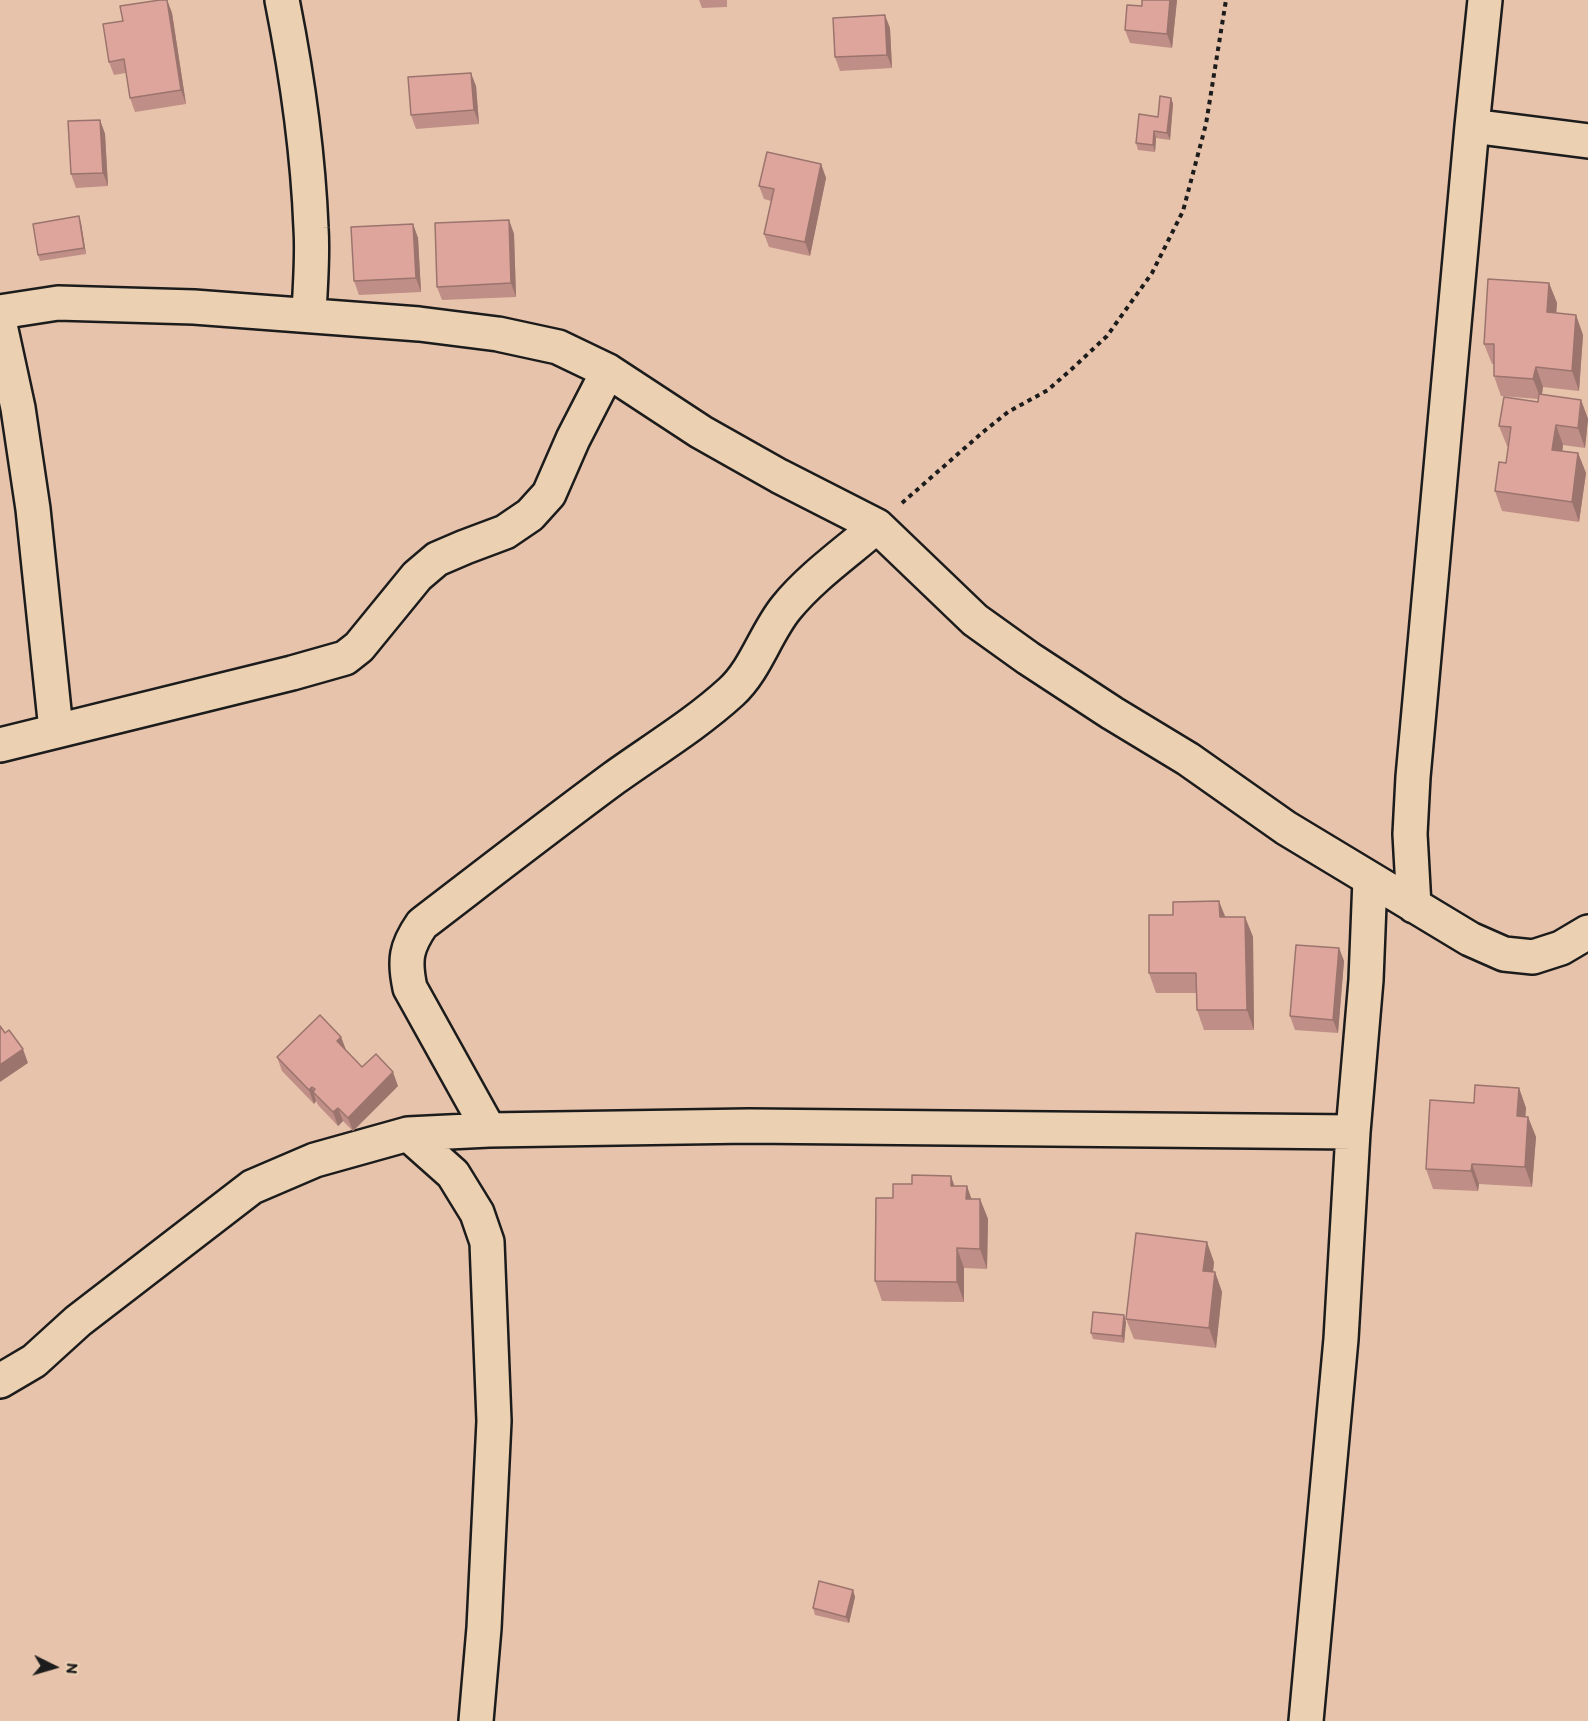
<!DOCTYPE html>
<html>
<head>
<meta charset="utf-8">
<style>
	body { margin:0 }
	#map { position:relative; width:1588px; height:1721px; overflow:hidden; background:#e7c3ab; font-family:Itim,sans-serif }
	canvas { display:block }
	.north { position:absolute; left:24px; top:1637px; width:60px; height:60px; -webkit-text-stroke:4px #ebd0b2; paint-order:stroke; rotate:95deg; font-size:16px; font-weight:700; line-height:24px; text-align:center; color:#1c1c1c }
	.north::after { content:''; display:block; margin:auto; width:21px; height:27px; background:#1c1c1c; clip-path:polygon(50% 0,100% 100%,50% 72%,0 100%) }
</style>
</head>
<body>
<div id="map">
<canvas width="1588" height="1721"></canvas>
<div class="north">N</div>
</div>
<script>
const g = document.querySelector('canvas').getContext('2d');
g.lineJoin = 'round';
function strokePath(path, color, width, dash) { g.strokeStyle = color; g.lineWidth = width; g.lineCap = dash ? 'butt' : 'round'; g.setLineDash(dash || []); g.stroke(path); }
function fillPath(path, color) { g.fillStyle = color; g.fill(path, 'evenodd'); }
const minor = new Path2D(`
	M282 0C297 75 308 152 311 228 313 257 310 287 309 315
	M1472 126 1588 141
	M0 312 58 303 194 307 419 324 498 334 558 347 608 371 701 432 779 476 877 526 975 620 1028 658 1112 713 1188 759 1286 828 1470 939 1504 954 1533 957 1561 948 1588 932
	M0 325 18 408 33 509 56 730
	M0 745 292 673 345 658 359 647 417 576 437 559 465 547 505 532 530 515 549 494 573 439 608 371
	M1414 906 1410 834 1413 777 1472 126 1485 0
	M489 1130 410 988C404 960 406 947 422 924 486 875 549 826 614 778 653 750 696 724 731 692 756 669 765 634 786 608 811 577 847 552 877 526
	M408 1134 453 1174 477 1213 487 1242 494 1421 484 1628 476 1721
	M0 1381 34 1361 78 1321 252 1187 315 1160 408 1134 489 1130 749 1126 1353 1132
	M1306 1721 1341 1339 1353 1132 1366 980 1370 879`);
strokePath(minor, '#1c1c1c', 38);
strokePath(new Path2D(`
	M902 503 983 432 1008 412 1048 390 1075 366 1107 336 1152 273 1183 211 1206 124 1226 0`), '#1c1c1c', 4, [4.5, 4.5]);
strokePath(minor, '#ebd0b2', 33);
fillPath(new Path2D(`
	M167 0 172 13 186 104 135 112 130 98 126 73 114 75 109 62 123 21Z
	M699 0H727V7L702 8Z
	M1177 0 1172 48 1130 43 1125 30Z
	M890 28 892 68 840 71 835 57Z
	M476 86 479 124 416 129 411 115Z
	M1171 98 1173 104 1170 140 1156 138 1155 152 1138 150 1136 143 1158 117Z
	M100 120 105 134 108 186 76 188 71 174Z
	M821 164 826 178 810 256 769 247 764 234 771 201 764 199 759 186Z
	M509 220 514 234 516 297 442 300 437 287Z
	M81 223 86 254 40 261 38 255Z
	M413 224 418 238 421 292 359 295 354 281Z
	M1549 283 1557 303 1556 313 1576 315 1583 335 1579 391 1543 387 1542 395 1581 400 1588 419 1585 448 1563 445 1562 451 1578 453 1586 473 1579 522 1502 511 1495 491 1506 463 1509 446H1507L1499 426 1538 402V399L1501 396 1494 376V364H1492L1484 344Z
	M1225 917H1245L1253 937 1254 1030H1204L1197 1010V993H1156L1149 973Z
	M1339 948 1344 961 1338 1033 1295 1030 1290 1016Z
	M341 1037 346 1050 362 1067 398 1086 353 1131 343 1121 338 1126 318 1105 316 1101 314 1104 282 1071 277 1057Z
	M1519 1088 1526 1108 1525 1117H1528L1536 1137 1532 1187 1479 1184 1478 1191 1433 1189 1426 1169 1474 1103Z
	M955 1186 971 1199H980L988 1219 987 1269 964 1268V1302L882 1301 875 1281Z
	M1214 1262 1213 1272H1215L1222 1292 1216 1348 1134 1339 1126 1319Z
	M1126 1322 1124 1343 1093 1339 1091 1333Z
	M853 1590 855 1597 849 1623 815 1615 813 1608Z`), '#bf8e86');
fillPath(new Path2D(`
	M167 0 172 13 186 104 181 90Z
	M1170 0H1177L1172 48 1167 34Z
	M885 15 890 28 892 68 887 55Z
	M471 73 476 86 479 124 474 110Z
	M1171 98 1173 104 1170 140 1167 133Z
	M100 120 105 134 108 186 103 173Z
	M1154 131 1156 138 1155 152 1153 145Z
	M821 164 826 178 810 256 805 242Z
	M79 216 81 223 86 254 84 248Z
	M509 220 514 234 516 297 511 283Z
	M413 224 418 238 421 292 416 278Z
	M1549 283 1557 303 1555 332 1547 312Z
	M1576 315 1583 335 1579 391 1572 371Z
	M1536 367 1543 387 1541 399 1533 379Z
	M1581 400 1588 419 1585 448 1578 428Z
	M1556 425 1563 445 1560 470 1552 450Z
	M1578 453 1586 473 1579 522 1572 502Z
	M1219 901 1227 921 1220 917Z
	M1245 917 1253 937 1254 1030 1247 1010Z
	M1339 948 1344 961 1338 1033 1333 1020Z
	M341 1037 346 1050 337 1041Z
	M23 1049 28 1063 0 1082V1065Z
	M393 1072 398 1086 353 1131 348 1118Z
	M312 1087 316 1101 314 1104 309 1090Z
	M1519 1088 1526 1108 1524 1136 1517 1116Z
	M338 1108 343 1121 338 1126 333 1112Z
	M1528 1117 1536 1137 1532 1187 1525 1167Z
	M1472 1164 1479 1184 1478 1191 1471 1171Z
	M951 1176 958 1196 951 1186Z
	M967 1186 974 1206 966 1199Z
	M980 1199 988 1219 987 1269 980 1249Z
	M1207 1242 1214 1262 1211 1291 1203 1271Z
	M957 1248 964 1268V1302L957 1282Z
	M1215 1272 1222 1292 1216 1348 1209 1328Z
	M1124 1315 1126 1322 1124 1343 1122 1336Z
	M853 1590 855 1597 849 1623 846 1617Z`), '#9b746d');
const building = new Path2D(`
	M160 0H167L181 90 130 98 124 59 109 62 103 24 123 21 120 6Z
	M1142 0H1170L1167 34 1125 30 1127 5 1142 6Z
	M885 15 887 55 835 57 833 18Z
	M471 73 474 110 411 115 408 77Z
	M1160 96 1171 98 1167 133 1154 131 1153 145 1136 143 1139 114 1158 117Z
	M100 120 103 173 71 174 68 121Z
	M767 152 821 164 805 242 764 234 774 189 759 186Z
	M79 216 84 248 38 255 33 224Z
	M509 220 511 283 437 287 435 223Z
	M413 224 416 278 354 281 351 227Z
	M1488 279 1549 283 1547 312 1576 315 1572 371 1536 367 1533 379 1494 376V344H1484Z
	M1539 394 1581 400 1578 428 1556 425 1552 450 1578 453 1572 502 1495 491 1499 462 1506 463 1511 427 1499 426 1504 397 1538 402Z
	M1219 901 1220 917H1245L1247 1010H1197L1196 973H1149V915H1173V902Z
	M1296 945 1339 948 1333 1020 1290 1016Z
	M320 1015 341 1037 337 1041 362 1067 376 1054 393 1072 348 1118 338 1108 333 1112 313 1092 315 1089 312 1087 309 1090 277 1057Z
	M0 1026 5 1033 9 1030 23 1049 0 1065Z
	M1475 1085 1519 1088 1517 1116 1528 1117 1525 1167 1472 1164 1471 1171 1426 1169 1430 1100 1474 1103Z
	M912 1175 951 1176V1186H967L966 1199H980V1249L957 1248V1282L875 1281 876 1198H893V1184H912Z
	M1136 1233 1207 1242 1203 1271 1215 1272 1209 1328 1126 1319Z
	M1093 1312 1124 1315 1122 1336 1091 1333Z
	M819 1581 853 1590 846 1617 813 1608Z`);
fillPath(building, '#dea59c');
strokePath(building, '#9b746d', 1.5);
</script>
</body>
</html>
